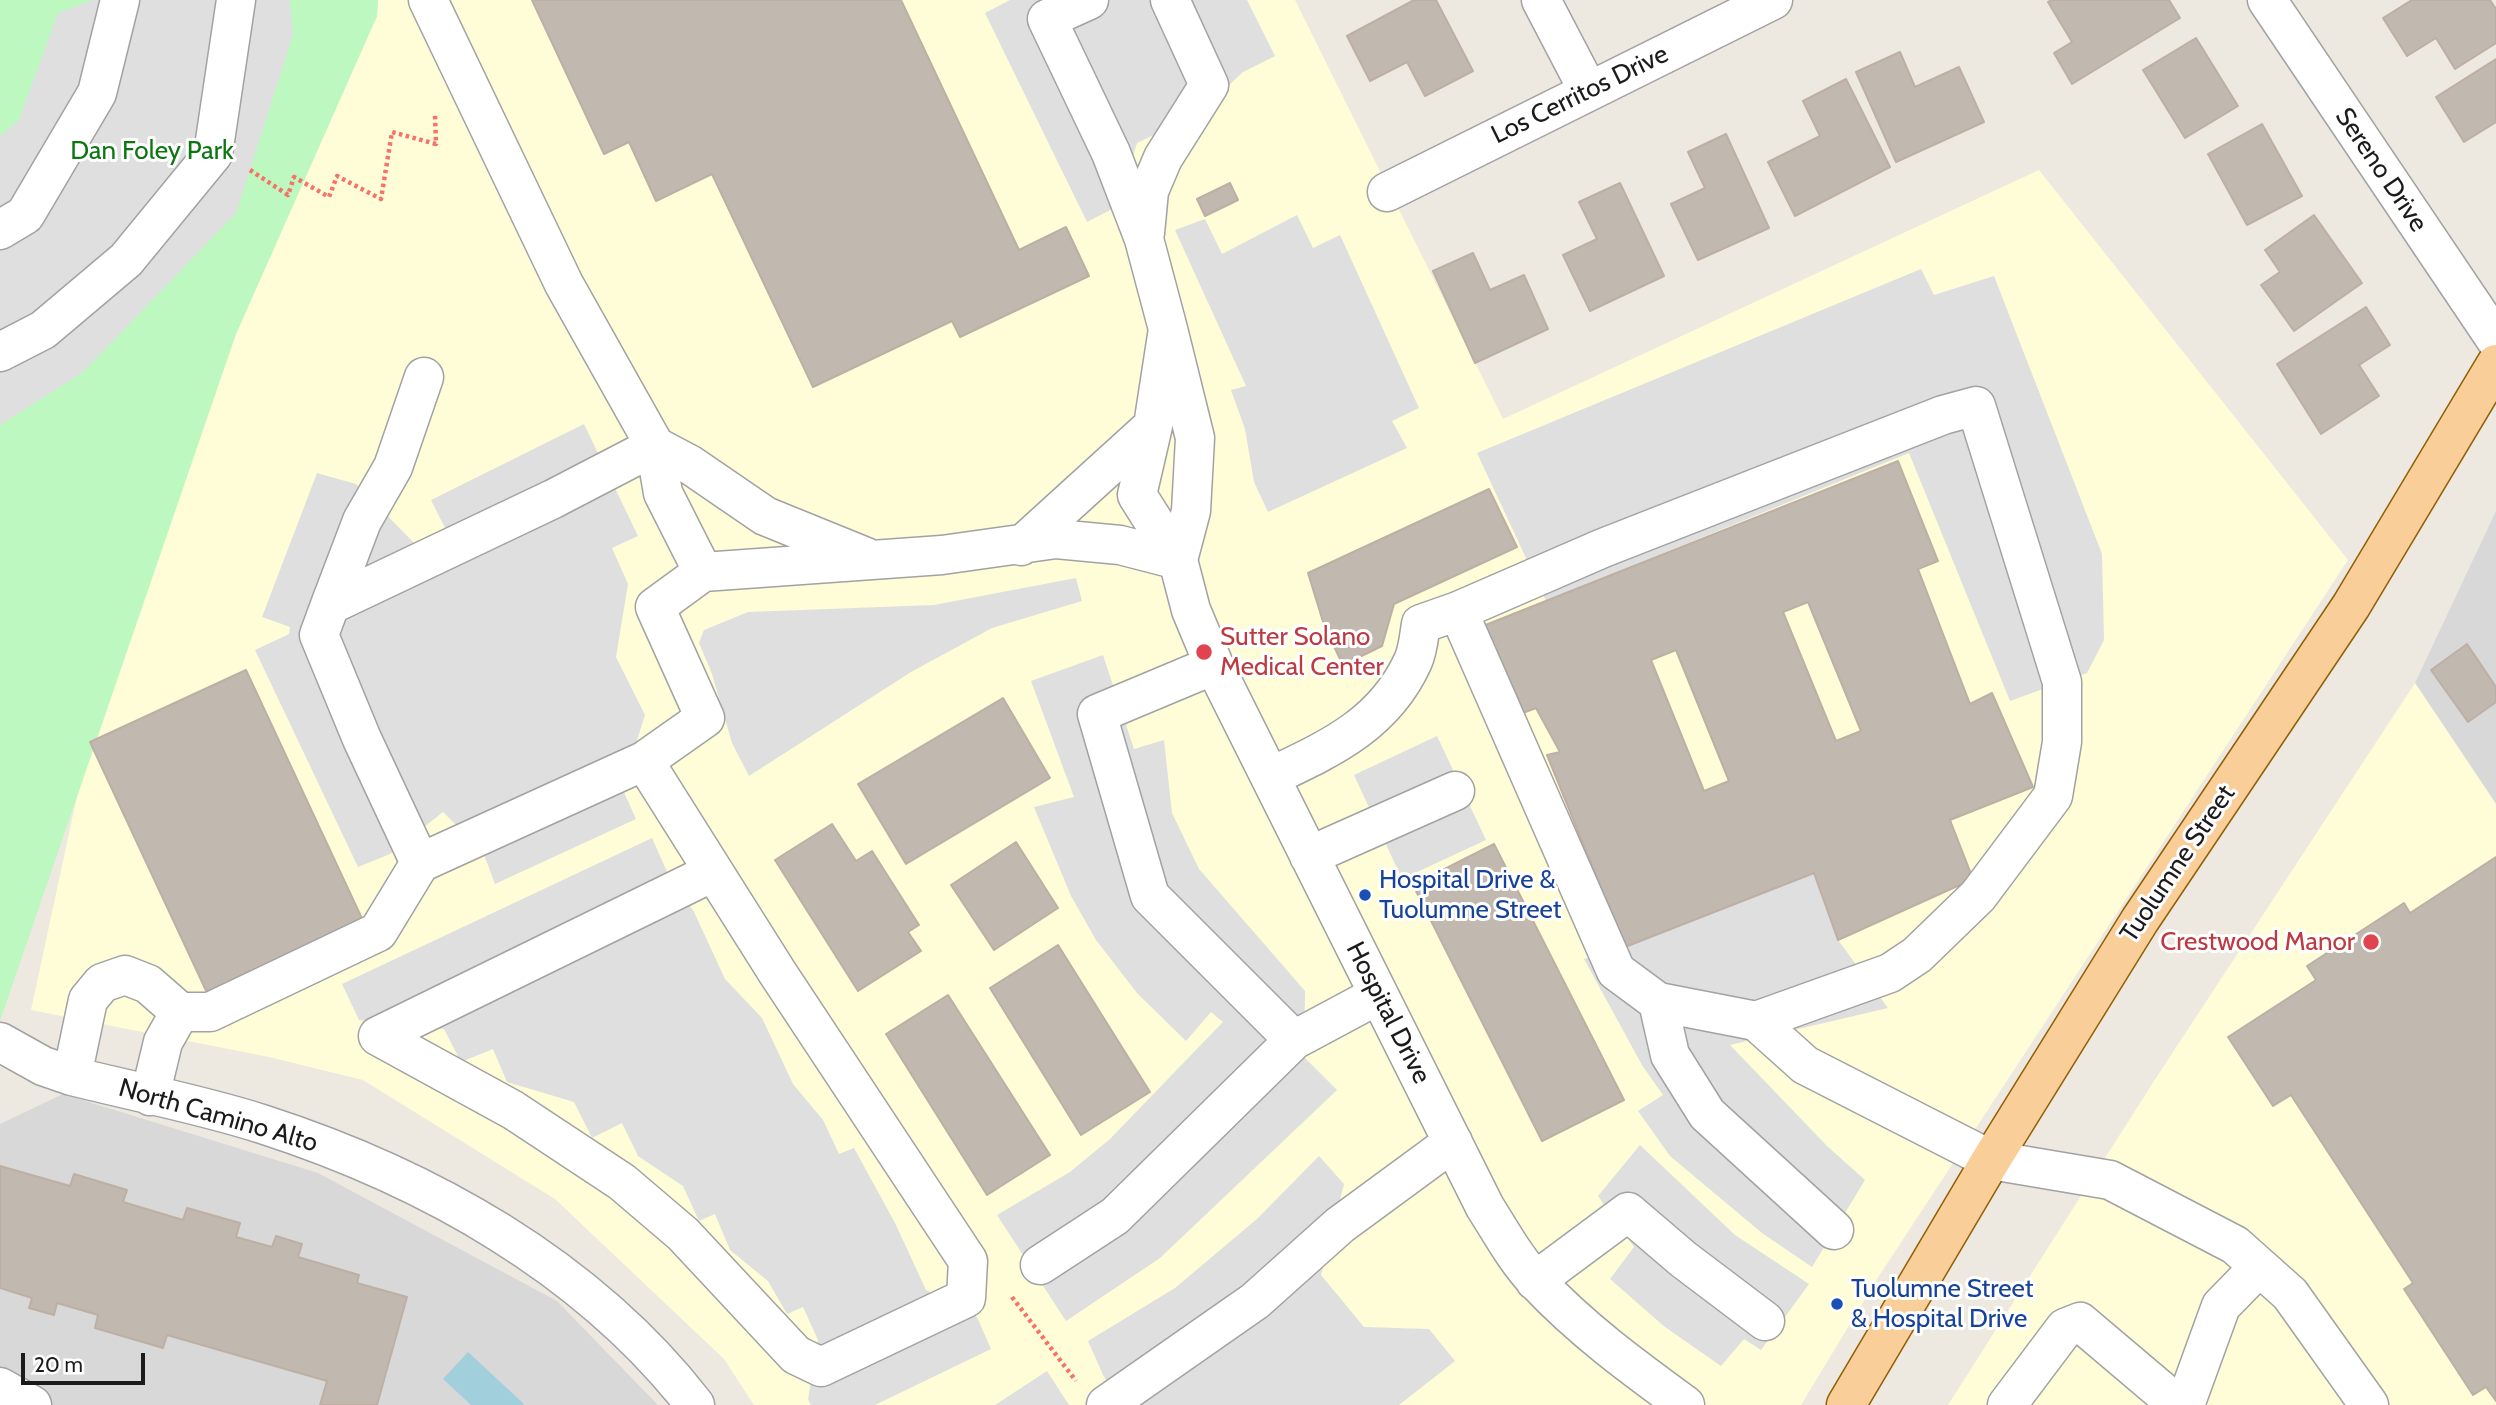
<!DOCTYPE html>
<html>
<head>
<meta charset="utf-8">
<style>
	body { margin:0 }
	#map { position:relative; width:2496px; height:1405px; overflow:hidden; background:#ede9e1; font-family:Cabin,sans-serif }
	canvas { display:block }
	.scale { position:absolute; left:21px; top:1353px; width:124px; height:32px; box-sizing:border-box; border:4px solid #1b1b1b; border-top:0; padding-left:9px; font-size:21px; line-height:24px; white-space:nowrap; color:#1b1b1b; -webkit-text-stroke:5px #fff; paint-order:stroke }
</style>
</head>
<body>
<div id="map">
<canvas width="2496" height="1405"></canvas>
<div class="scale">20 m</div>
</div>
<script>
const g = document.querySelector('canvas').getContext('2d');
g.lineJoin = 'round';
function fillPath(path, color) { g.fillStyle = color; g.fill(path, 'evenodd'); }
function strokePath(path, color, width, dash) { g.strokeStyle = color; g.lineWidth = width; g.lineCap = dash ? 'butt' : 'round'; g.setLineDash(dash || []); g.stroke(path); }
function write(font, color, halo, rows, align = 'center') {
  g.font = font + ' Cabin,sans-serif'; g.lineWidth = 6; g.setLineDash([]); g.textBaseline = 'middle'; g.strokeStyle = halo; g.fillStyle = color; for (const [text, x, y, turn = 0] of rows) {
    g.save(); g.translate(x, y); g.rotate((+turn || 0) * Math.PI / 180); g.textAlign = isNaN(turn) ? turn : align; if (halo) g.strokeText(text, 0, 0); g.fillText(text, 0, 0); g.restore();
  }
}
fillPath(new Path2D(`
	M2496 511V804L2415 683Z
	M63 1094 318 1173 557 1301 658 1405H0V1124Z`), '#d9d8d8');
fillPath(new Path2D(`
	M378 0H1295L1503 419 2039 170 2348 560 1879 1276 1801 1405H754L724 1359 555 1199 363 1080 269 1057 31 1010 88 745 236 334 377 16Z
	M2415 683 2496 804V1405H1948L2154 1081Z`), '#fefdd8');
fillPath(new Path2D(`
	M0 0H378L377 16 236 334 0 1021Z`), '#bdf8c0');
fillPath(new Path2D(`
	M93 0H290L293 35 236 213 83 372 0 425V136L19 120 58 13Z
	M1010 0H1247L1275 56 1243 72 1199 113 1137 143 1118 206 1087 222 985 13Z
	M1297 215 1313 248 1340 235 1419 408 1392 421 1407 448 1268 512 1254 482 1245 429 1231 390 1246 386 1175 230 1205 219 1222 254Z
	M1921 269 1934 295 1994 276 2102 554 2104 640 2087 673 2010 701 1909 453 1546 601 1477 453Z
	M584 424 638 536 612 548 628 584 616 657 645 715 622 788 636 819 495 884 483 852 443 812 390 854 358 867 255 650 289 634 290 627 262 617 317 473 356 484 421 550 449 536 431 500Z
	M1076 578 1082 601 992 628 911 672 749 776 732 743 712 674 699 643 704 630 748 612 934 605Z
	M1103 655 1134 749 1164 740 1172 813 1199 869 1305 991 1304 1057 1337 1090 1160 1258 1066 1321 997 1215 1070 1172 1110 1139 1223 1022 1211 1012 1186 1041 1137 993 1096 940 1071 896 1034 807 1074 797 1031 681Z
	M1437 736 1486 840 1402 879 1354 775Z
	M652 838 668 874 694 912 725 979 762 1018 793 1084 823 1120 839 1154 854 1148 895 1223 926 1290 977 1317 991 1349 875 1405H811L808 1399 818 1340 803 1307 787 1314 768 1281 730 1250 715 1214 699 1221 683 1186 638 1156 622 1123 592 1138 574 1102 507 1082 493 1049 461 1062 444 1029 359 1020 342 984Z
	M1814 873 1838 940 1888 1008 1730 1045 1827 1146 1865 1180 1812 1267 1762 1233 1670 1156 1638 1111 1663 1095 1642 1065 1584 959Z
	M1640 1145 1735 1235 1809 1284 1761 1350 1744 1339 1721 1366 1665 1327 1610 1279 1634 1247 1598 1196Z
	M1319 1156 1344 1184 1321 1275 1364 1327 1429 1329 1455 1361 1399 1405H1122L1103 1375 1088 1341 1175 1288 1257 1219Z
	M1047 1371 1069 1405H995Z`), '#dfdfdf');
fillPath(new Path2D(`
	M468 1352 524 1404 523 1405H471L443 1379Z`), '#a1cfdb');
const building = new Path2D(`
	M532 0H901L1019 250 1066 227 1089 276 960 337 952 321 813 387 712 174 656 201 629 142 604 154Z
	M1414 0H1436L1473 71 1425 96 1407 62 1370 81 1347 36Z
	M2052 0H2169L2180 18 2072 84 2054 53 2072 42 2048 2Z
	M2412 0H2490L2496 9V43L2455 69 2436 38 2407 56 2383 18Z
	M2196 38 2238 106 2185 138 2143 70Z
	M1900 52 1915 87 1959 67 1984 122 1896 162 1856 72Z
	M2496 59V122L2464 142 2436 97Z
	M1846 79 1890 167 1795 216 1768 162 1820 136 1803 101Z
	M2262 124 2302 196 2247 225 2208 154Z
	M1726 134 1769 228 1698 260 1671 204 1705 188 1688 152Z
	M1230 183 1238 200 1205 216 1197 199Z
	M1620 183 1664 276 1590 311 1563 255 1597 239 1579 202Z
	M2314 215 2362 283 2294 331 2261 285 2280 272 2265 250Z
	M1473 253 1490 290 1524 275 1548 329 1475 363 1433 271Z
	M2366 307 2390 345 2359 365 2379 396 2321 434 2277 364Z
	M1898 461 1938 561 1918 569 1970 704 1992 693 2033 787 1950 820 1973 879 1838 940 1814 873 1625 947 1547 755 1560 752 1536 708 1520 714 1483 626ZM1808 602 1861 731 1836 741 1783 612ZM1676 650 1729 781 1704 791 1651 660Z
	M1489 489 1517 547 1394 604 1382 646 1343 665 1325 628 1308 573Z
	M2467 644 2496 687V702L2468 722 2431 670Z
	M246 670 365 925 209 997 90 742Z
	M1003 698 1050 778 906 864 858 784Z
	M832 824 856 861 872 851 919 925 908 932 921 951 858 991 775 860Z
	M1016 842 1058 908 994 950 951 885Z
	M1494 844 1624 1100 1542 1141 1413 885Z
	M2496 857V1401L2486 1387 2473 1395 2404 1289 2413 1283 2291 1095 2273 1106 2228 1037 2316 980 2307 966 2404 903 2410 913Z
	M1058 945 1150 1092 1081 1135 990 988Z
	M948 995 1050 1155 987 1195 886 1034Z
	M0 1166 70 1186 74 1174 127 1190 123 1202 183 1220 187 1208 240 1223 236 1237 272 1247 276 1236 302 1244 298 1257 359 1275 357 1283 407 1297 377 1405H320L327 1381 167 1335 163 1348 95 1328 98 1315 57 1303 54 1315 29 1308 32 1298 0 1288Z`);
fillPath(building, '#c1b8b0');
strokePath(building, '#beafa4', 2);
const minor = new Path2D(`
	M428 0 564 284 655 446 663 493 703 572
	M1089 0 1047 19 1111 153 1144 239 1168 329 1195 438 1191 511 1178 560
	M1541 0 1588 90
	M2267 0 2496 340
	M1387 192 1773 0
	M0 230 25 215 97 93 120 0
	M1145 233 1149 191 1163 158 1209 85 1170 0
	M1168 329 1153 426 1137 495 1178 560 1191 610 1214 665 1485 1207C1501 1232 1516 1260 1537 1282 1582 1330 1633 1367 1685 1405
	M0 352 43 330 126 260 213 154 236 0
	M655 446 689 464 765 516 866 557
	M1021 546 1153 426
	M703 572 942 555 1056 539 1120 545 1178 560
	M330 605 362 521 393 467 424 377
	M1214 665 1097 714 1150 896 1294 1040
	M644 761 777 972 968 1261 966 1298 821 1367 796 1355 683 1234 622 1182 513 1110 378 1036 713 872
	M1270 777C1329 749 1384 725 1413 661 1418 650 1419 636 1421 624L1458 611
	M1309 856 1455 791
	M420 863 362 739 319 635 330 605 553 499 655 446
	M1658 1002 1670 1055 1707 1114 1834 1230
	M1756 1021 1890 973 1917 955 1978 896 2053 796 2062 742V682L1976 406 1943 415 1603 548 1458 611 1616 971 1658 1002 1756 1021 1805 1065 1991 1160 2110 1180 2235 1245 2290 1294 2369 1405
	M0 1042 43 1066 72 1076C135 1092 200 1104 262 1124 426 1177 587 1266 695 1405
	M72 1076 88 1000 102 983 125 975 148 984 180 1012H210L378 932 420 863 644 761 705 718 655 607 703 572
	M150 1096 163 1042 180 1012
	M1040 1265 1115 1216 1294 1040 1378 995
	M1535 1281 1628 1212 1683 1259 1765 1321
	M0 1387 32 1405
	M1106 1405 1255 1301 1340 1225 1453 1142
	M2007 1405 2065 1328 2080 1322 2178 1405
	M2185 1405 2221 1306 2259 1267`);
const major = new Path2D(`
	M1846 1405 1991 1160 2140 920 2351 606 2496 364`);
strokePath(minor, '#a2a2a2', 41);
strokePath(major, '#915e02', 41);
strokePath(new Path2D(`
	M250 170 288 195 294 177 329 197 337 176 381 199 392 132 436 144 435 115
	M1012 1297 1076 1381`), '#f77267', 4.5, [3.5, 3.5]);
strokePath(minor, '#fff', 38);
strokePath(major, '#face99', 38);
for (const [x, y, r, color] of [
	[1204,652,9,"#e0444e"],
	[1365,895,7,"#1a4fb4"],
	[2371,942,9,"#e0444e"],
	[1837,1304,7,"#1a4fb4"]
]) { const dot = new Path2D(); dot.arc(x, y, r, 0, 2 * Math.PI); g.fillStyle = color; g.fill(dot); strokePath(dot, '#fff', 2.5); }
write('26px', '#1b1b1b', '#fff', [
	["Los Cerritos Drive",1580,95,-26],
	["Sereno Drive",2381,170,56],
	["Tuolumne Street",2178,864,-56],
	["Hospital Drive",1388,1013,63],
	["North Camino Alto",218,1116,16]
]);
write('26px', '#0c7613', '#fff', [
	["Dan Foley Park",152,151]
]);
write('26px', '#be3a42', '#fff', [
	["Sutter Solano",1220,637],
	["Medical Center",1220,667],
	["Crestwood Manor",2355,942,"right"]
], 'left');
write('26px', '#164399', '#fff', [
	["Hospital Drive &",1379,880],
	["Tuolumne Street",1379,910],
	["Tuolumne Street",1851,1289],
	["& Hospital Drive",1851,1319]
], 'left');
</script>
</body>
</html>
